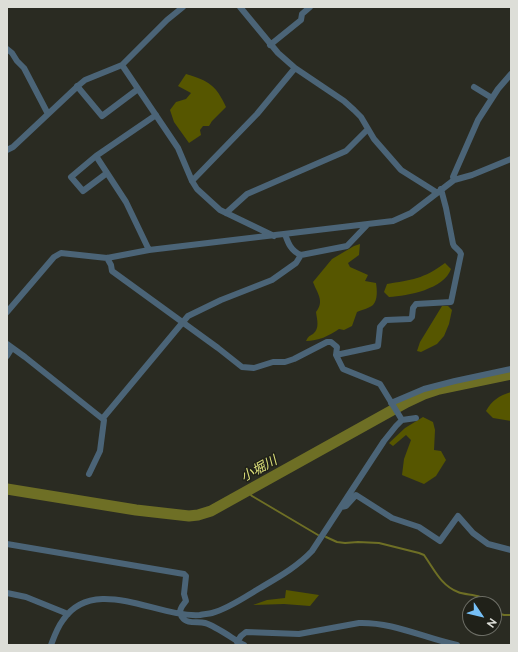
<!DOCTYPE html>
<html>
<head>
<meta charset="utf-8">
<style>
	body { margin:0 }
	#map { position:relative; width:518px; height:652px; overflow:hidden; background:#2a2b22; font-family:Raleway,sans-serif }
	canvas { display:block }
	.frame { position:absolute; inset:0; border:8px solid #ddded8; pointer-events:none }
	.north { position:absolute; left:462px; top:596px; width:40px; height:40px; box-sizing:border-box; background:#202119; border:1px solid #6c6d65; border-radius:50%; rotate:125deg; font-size:11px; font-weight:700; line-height:16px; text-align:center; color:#ddded8 }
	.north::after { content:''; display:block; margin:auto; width:14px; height:18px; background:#76c0f7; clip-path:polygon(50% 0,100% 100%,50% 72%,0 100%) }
</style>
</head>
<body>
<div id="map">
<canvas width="518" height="652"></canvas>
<div class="frame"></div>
<div class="north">N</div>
</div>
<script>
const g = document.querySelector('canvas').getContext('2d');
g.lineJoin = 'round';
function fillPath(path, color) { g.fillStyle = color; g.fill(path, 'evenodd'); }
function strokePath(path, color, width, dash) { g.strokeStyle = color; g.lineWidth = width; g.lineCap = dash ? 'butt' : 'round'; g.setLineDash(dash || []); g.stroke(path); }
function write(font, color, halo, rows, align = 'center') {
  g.font = font + ' Raleway,"Noto Sans JP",sans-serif'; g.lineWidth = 3; g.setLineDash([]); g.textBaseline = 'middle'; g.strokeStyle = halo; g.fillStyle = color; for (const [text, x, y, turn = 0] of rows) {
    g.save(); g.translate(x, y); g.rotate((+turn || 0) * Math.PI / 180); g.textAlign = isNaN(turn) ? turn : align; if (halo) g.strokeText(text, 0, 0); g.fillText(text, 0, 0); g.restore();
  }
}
fillPath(new Path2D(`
	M186 74C209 81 216 85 226 107L212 121 209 126H203L200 130 201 135 189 143 174 122 170 110 176 102 186 99 191 93 178 86Z
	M360 244 359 255 348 263 350 267 368 275 365 281 376 283C377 289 378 300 373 305 370 308 361 310 357 312L352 326 344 330 339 329C329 336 318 341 306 341 308 337 309 336 313 334 320 328 317 320 316 312 325 301 317 293 313 282L332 259 354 246Z
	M445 263 451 269C444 289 408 296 389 297L384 292 387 284C411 280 424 279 445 263Z
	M442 306H448L452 310 449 324 444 336 437 344 421 352 417 351 420 342Z
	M511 392V421L493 418 486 411C492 400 499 396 511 392Z
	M423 417 433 422 435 430 434 450 441 451 446 460 436 476 424 484 402 475 404 459 411 440 406 435 393 446 389 443 405 428Z
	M286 590 319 595 310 606 284 604 253 605 267 600 285 598Z`), '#565600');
strokePath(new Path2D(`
	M247 491 252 496 318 535
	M326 537 337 542 345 543 358 542 379 543 419 553 424 555 426 558C435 571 442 586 458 592 467 596 483 593 488 604
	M494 612 504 615H511`), '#6e6f25', 2);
strokePath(new Path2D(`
	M7 489 136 510 189 516 198 515 211 511 407 402 424 394 439 389 511 374`), '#6e6f25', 11);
strokePath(new Path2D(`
	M240 7 278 53 295 68 344 101 354 110 361 117 374 139 401 170 436 192
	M270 45 301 20 302 14 310 7
	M7 49 12 53 17 61 24 68 48 114
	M122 65 178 148 192 181 197 189 220 210 274 236
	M77 86 102 116 138 89
	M474 87 492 98
	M7 150 13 147 79 85 85 80 122 65 167 20 183 7
	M96 156 71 177 83 191 107 173
	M454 180 453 177 478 120 498 89 511 74
	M192 181 257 114 295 68
	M226 213 247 194 346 151 368 129
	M285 234C288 243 291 251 301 255L347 246 367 225
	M149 250 126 202 96 156 156 115
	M107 258 111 265 112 271 218 348 242 367 254 368 273 362H285L294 359 327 342H331L337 347 336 355 343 369 380 384 402 420
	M7 312 54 257 61 253 107 258 149 250 393 221 411 213 454 180 472 175 511 159
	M7 344 25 357 104 420 100 451 89 474
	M336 355 378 346 380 327 386 320 410 319 412 317 413 308 416 304 451 302 461 254C459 249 454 248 453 244L446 208 441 189
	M7 356 12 348
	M391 403 424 389 455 381 511 369
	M103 418 188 316 221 300 272 280 296 263 301 255
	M341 507 346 506 356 495 392 518 419 527 440 541 458 516 473 533 488 544 511 550
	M7 544 184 574 186 576 184 594 186 601C183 605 177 611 182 617 187 625 198 621 205 623 216 626 233 639 244 645
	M7 593 26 597 68 614
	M237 642 241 636 246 632 299 634 359 623C393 622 424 638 457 645
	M51 645C54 637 57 628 63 620 94 574 157 618 200 615 204 614 208 614 212 613 227 609 242 599 255 591 275 579 296 568 312 551L384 441 396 426 402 420 416 418`), '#4b6477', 6);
write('italic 13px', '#dee17a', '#202119', [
	["小堀川",259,469,-29]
]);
</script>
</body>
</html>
